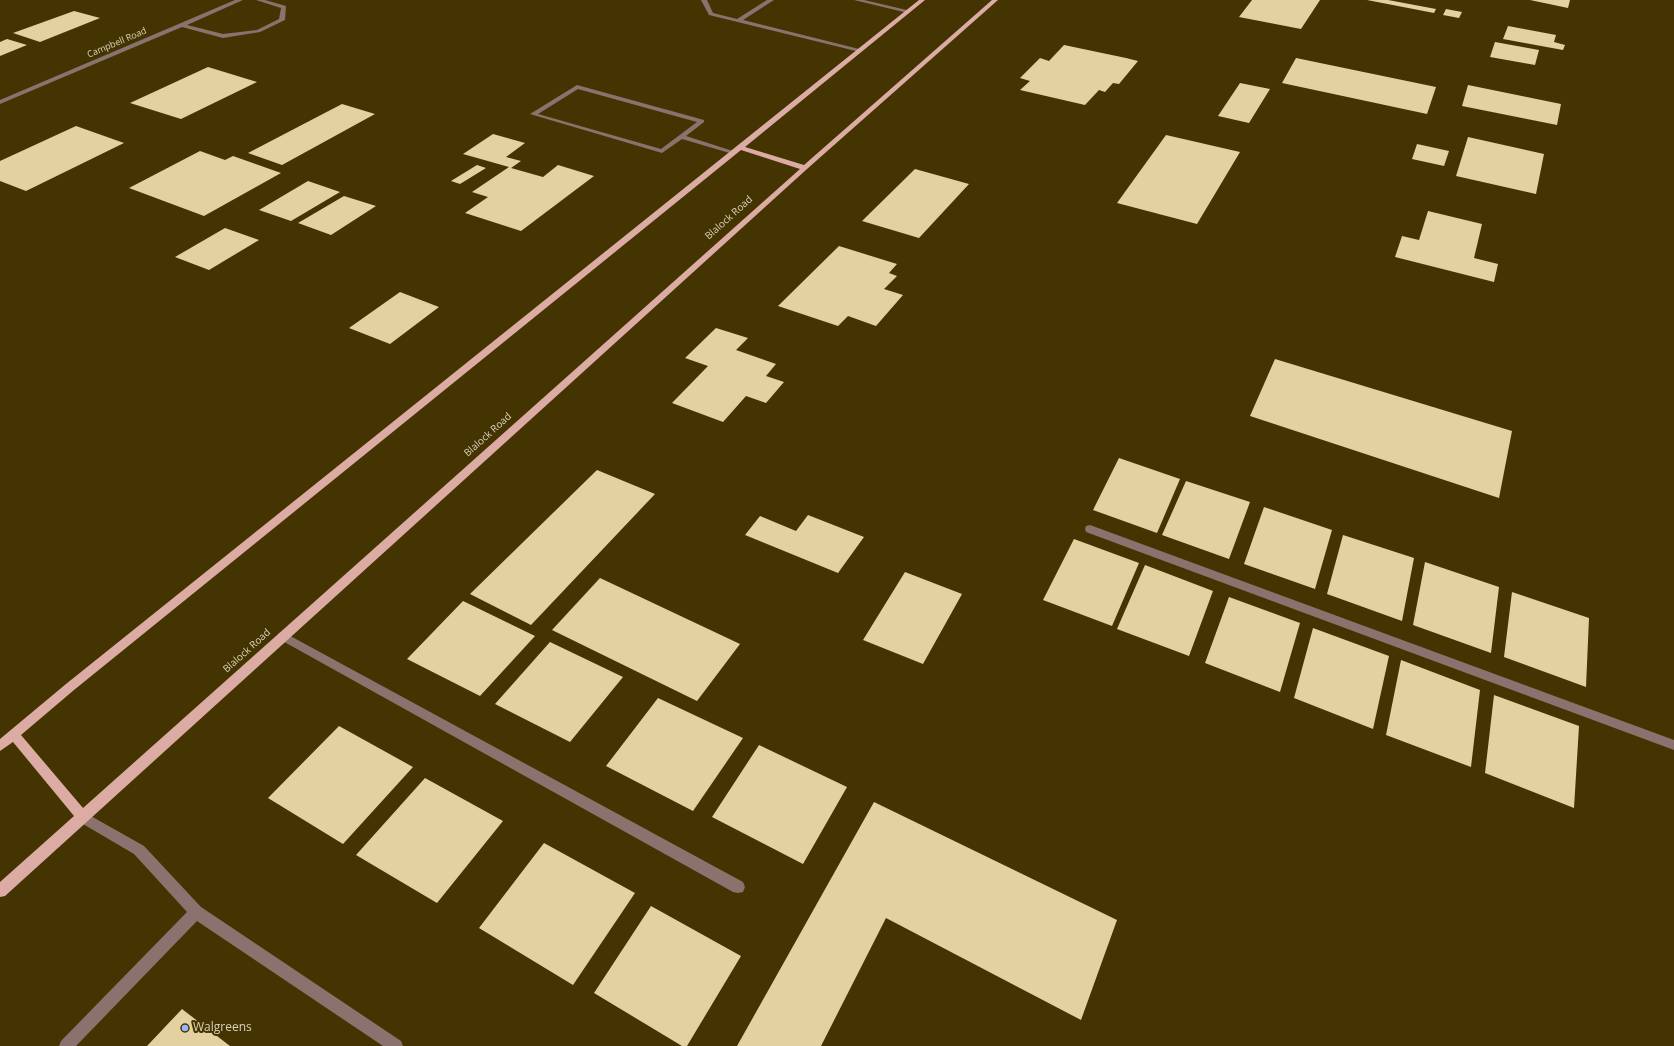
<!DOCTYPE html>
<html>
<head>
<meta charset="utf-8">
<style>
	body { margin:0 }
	canvas { display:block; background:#443401 }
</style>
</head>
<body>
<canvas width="1674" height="1046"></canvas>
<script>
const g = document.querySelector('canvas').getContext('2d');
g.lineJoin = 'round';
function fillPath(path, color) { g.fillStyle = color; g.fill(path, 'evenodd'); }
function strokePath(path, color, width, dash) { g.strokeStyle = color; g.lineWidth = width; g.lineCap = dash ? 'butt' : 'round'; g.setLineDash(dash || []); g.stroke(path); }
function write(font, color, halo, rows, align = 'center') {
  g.font = font + ' "Open Sans",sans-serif'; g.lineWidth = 4; g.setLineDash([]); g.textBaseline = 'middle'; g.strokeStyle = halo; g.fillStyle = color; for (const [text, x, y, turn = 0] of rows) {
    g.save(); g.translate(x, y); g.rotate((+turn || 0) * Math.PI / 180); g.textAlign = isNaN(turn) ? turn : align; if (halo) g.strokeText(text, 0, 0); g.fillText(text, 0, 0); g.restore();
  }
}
fillPath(new Path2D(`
	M1252 0H1320L1301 29 1239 17Z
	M1367 0H1388L1436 9 1434 13Z
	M1530 0H1570L1568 8Z
	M1446 9 1462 12 1459 18 1443 15Z
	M74 11 100 18 40 42 13 33Z
	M1508 26 1556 35 1554 42 1565 45 1563 50 1503 39Z
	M7 39 27 45 0 56V42Z
	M1495 42 1539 50 1535 65 1490 57Z
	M1064 45 1126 58 1138 61 1119 84 1113 83 1105 92 1099 90 1085 105 1020 90 1030 81 1020 78 1040 58 1049 61Z
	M1296 58 1436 87 1427 114 1282 83Z
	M208 67 257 82 181 119 130 103Z
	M1240 83 1270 89 1249 123 1218 116Z
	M1468 85 1561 104 1557 125 1462 106Z
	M342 104 375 114 282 165 248 153Z
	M76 126 124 143 26 191 0 181V161Z
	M493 134 525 143 506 157 521 161 511 168 543 177 558 165 594 176 521 231 465 213 488 197 472 192 509 167 463 154Z
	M1166 135 1240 152 1197 224 1117 203Z
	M1468 137 1544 154 1536 194 1456 176Z
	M1417 144 1449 151 1444 166 1412 159Z
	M200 151 225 160 233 156 281 173 204 216 129 188Z
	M477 165 486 168 460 184 451 181Z
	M915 169 969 184 919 238 862 221Z
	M308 181 340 192 291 221 259 210Z
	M344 196 376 206 331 235 298 223Z
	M1428 211 1482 224 1474 258 1498 264 1494 282 1395 257 1402 236 1419 240Z
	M225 228 259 240 209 270 175 257Z
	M839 246 897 264 889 273 897 276 884 289 903 295 876 326 848 316 838 326 778 306Z
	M400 292 439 307 390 344 349 328Z
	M716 328 748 338 736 350 776 364 766 376 784 382 766 403 746 396 723 422 672 403 708 366 685 358Z
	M1275 359 1512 431 1499 498 1250 416Z
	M1119 458 1180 479 1157 533 1093 510Z
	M597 470 655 494 531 625 470 594Z
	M1186 481 1250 502 1229 559 1162 535Z
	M1264 507 1332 530 1315 589 1244 564Z
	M808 515 864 537 838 573 745 535 760 516 796 531Z
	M1343 535 1414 558 1402 621 1327 594Z
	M1074 539 1139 563 1112 626 1043 600Z
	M1425 562 1499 587 1491 653 1413 625Z
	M1145 565 1213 591 1189 656 1117 629Z
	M905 572 962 594 923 664 863 640Z
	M600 578 740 644 697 701 552 630Z
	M1512 592 1589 618 1586 687 1504 657Z
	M1229 597 1300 623 1280 692 1205 663Z
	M463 601 535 636 480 696 407 659Z
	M1313 628 1389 656 1373 729 1294 698Z
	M550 642 623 677 570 742 495 704Z
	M1401 660 1480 690 1471 767 1386 735Z
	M1494 695 1579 726 1574 808 1485 773Z
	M658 698 743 738 693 811 606 766Z
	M339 726 413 767 343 844 268 798Z
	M759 745 847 787 803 864 712 817Z
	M425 778 503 821 437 903 356 855Z
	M874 802 1117 920 1081 1020 886 918 821 1046H737Z
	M544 843 635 893 573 985 479 928Z
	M651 906 741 956 687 1046H682L594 993Z
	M182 1009 230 1046H147Z`), '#e3d1a0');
fillPath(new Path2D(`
	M235 0H243L187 25 223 34 257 30 279 19 281 8 256 0H265L286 6 285 20 260 32 223 38 182 27 0 104V100Z
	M701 0H707L713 13 737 19 767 0H774L743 20 863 50 860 52 709 15Z
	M854 0H864L911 11 908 13Z
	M577 85 704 120V122L686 136 736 152 733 154 682 139 662 153 530 114ZM578 89 697 122 661 149 538 114Z
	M1090 525 1674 740V750L1086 532 1085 529 1086 526Z
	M283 632 743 882 745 887 743 892 738 893 733 892 279 639 277 636 279 633Z
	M82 811 144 846 201 907 401 1041 403 1046H383L197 921 76 1046H59L61 1041 187 912 134 854 78 821 76 817 78 813Z`), '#8a726e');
fillPath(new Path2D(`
	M919 0H925L745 147 804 165 992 0H998L807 169 5 896 0 897V882L74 816 13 742 0 751V739L66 684ZM741 150 800 169 83 808 21 735 74 690Z`), '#dcaca4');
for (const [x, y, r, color] of [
	[185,1028,4,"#9cb4fd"]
]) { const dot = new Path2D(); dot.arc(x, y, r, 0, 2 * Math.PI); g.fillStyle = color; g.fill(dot); strokePath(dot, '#443401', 1.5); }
write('9px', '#dbd1ba', '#443401', [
	["Campbell Road",117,43,-23]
]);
write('10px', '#dbd1ba', '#443401', [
	["Blalock Road",729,218,-42],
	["Blalock Road",488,435,-42],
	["Blalock Road",247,651,-42]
]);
write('12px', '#dbd1ba', '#443401', [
	["Walgreens",193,1028]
], 'left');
</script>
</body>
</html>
